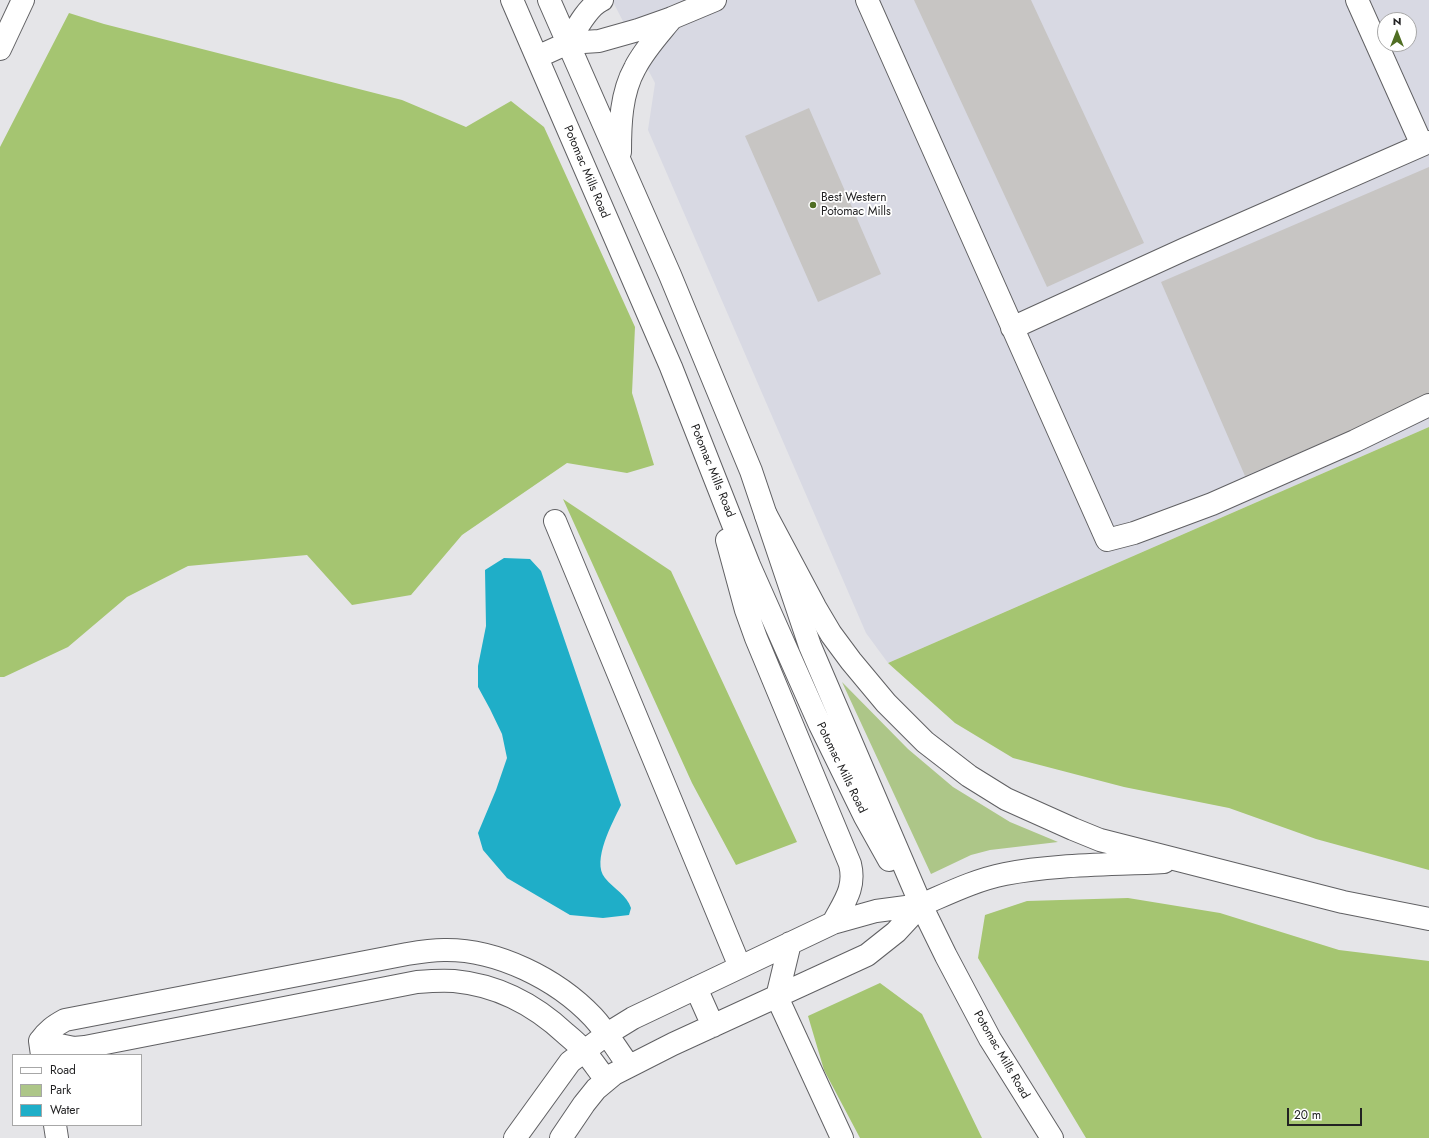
<!DOCTYPE html>
<html>
<head>
<meta charset="utf-8">
<style>
	body { margin:0 }
	#map { position:relative; width:1429px; height:1138px; overflow:hidden; background:#e5e5e8; font-family:Jost,sans-serif }
	canvas { display:block }
	.legend { position:absolute; left:12px; top:1054px; width:130px; height:72px; box-sizing:border-box; background:#fff; border:1px solid #a7a7a7; margin:0; padding:5px 7px; list-style:none; font-size:12px; color:#222223 }
	.legend li { display:flex; align-items:center; gap:8px; height:20px }
	.legend b { width:20px; border:1px solid #a7a7a7 }
	.north { position:absolute; left:1377px; top:12px; width:40px; height:40px; box-sizing:border-box; background:#fff; border:1px solid #a7a7a7; border-radius:50%; rotate:0deg; font-size:11px; font-weight:700; line-height:16px; text-align:center; color:#222223 }
	.north::after { content:''; display:block; margin:auto; width:14px; height:18px; background:#506e23; clip-path:polygon(50% 0,100% 100%,50% 72%,0 100%) }
	.scale { position:absolute; left:1287px; top:1108px; width:75px; height:18px; box-sizing:border-box; border:2px solid #222223; border-top:0; padding-left:5px; font-size:12px; line-height:14px; white-space:nowrap; color:#222223; -webkit-text-stroke:3px #fff; paint-order:stroke }
</style>
</head>
<body>
<div id="map">
<canvas width="1429" height="1138"></canvas>
<ul class="legend">
<li><b style="height:5px;background:#fff"></b>Road</li>
<li><b style="height:11px;background:#adc688"></b>Park</li>
<li><b style="height:11px;background:#1faec8"></b>Water</li>
</ul>
<div class="north">N</div>
<div class="scale">20 m</div>
</div>
<script>
const g = document.querySelector('canvas').getContext('2d');
g.lineJoin = 'round';
function fillPath(path, color) { g.fillStyle = color; g.fill(path, 'evenodd'); }
function strokePath(path, color, width, dash) { g.strokeStyle = color; g.lineWidth = width; g.lineCap = dash ? 'butt' : 'round'; g.setLineDash(dash || []); g.stroke(path); }
function write(font, color, halo, rows, align = 'center') {
  g.font = font + ' Jost,sans-serif'; g.lineWidth = 3.5; g.setLineDash([]); g.textBaseline = 'middle'; g.strokeStyle = halo; g.fillStyle = color; for (const [text, x, y, turn = 0] of rows) {
    g.save(); g.translate(x, y); g.rotate((+turn || 0) * Math.PI / 180); g.textAlign = isNaN(turn) ? turn : align; if (halo) g.strokeText(text, 0, 0); g.fillText(text, 0, 0); g.restore();
  }
}
fillPath(new Path2D(`
	M612 0H1429V427L888 663 866 633 648 130 655 83ZM1385 20H1409V44H1385Z`), '#d8d9e3');
fillPath(new Path2D(`
	M842 682 908 749 953 787 1010 822 1058 842 990 850 971 855 931 874Z`), '#adc688');
fillPath(new Path2D(`
	M69 13 104 24 402 100 466 127 511 101 544 127 635 327 632 393 654 465 627 473 567 463 462 535 411 595 352 605 307 555 188 566 127 597 68 647 4 677H0V147Z
	M1429 427V870L1316 839 1229 808 1124 787 1013 758 955 723 888 663Z
	M563 499 671 571 797 842 736 865 692 783Z
	M1128 898 1220 913 1339 950 1429 961V1138H1086L978 958 985 915 1027 901Z
	M880 983 922 1014 982 1138H860L824 1070 808 1016Z`), '#a5c571');
fillPath(new Path2D(`
	M504 558 530 559 541 571 621 805C613 822 591 861 605 878 614 889 627 895 631 908L629 915 603 918 570 915 507 878 483 850 478 833 496 790 507 758 502 734 490 709 478 687V666L486 626 485 570Z`), '#1faec8');
fillPath(new Path2D(`
	M914 0H1031L1144 243 1047 287Z
	M809 108 881 274 818 302 745 136Z
	M1429 167V397L1245 476 1161 282Z`), '#c7c5c3');
const minor = new Path2D(`
	M512 0 671 367 749 565 820 725 865 817 889 860
	M549 0 670 275 751 471 810 646 921 905 946 956 990 1039 1052 1138
	M867 0 1107 540 1134 533 1212 504 1355 441 1429 405
	M1357 0 1422 145
	M568 43C576 29 588 6 602 0
	M537 57 568 43 599 41 638 30 672 18 715 0
	M620 152C620 124 621 93 635 68 644 50 659 34 672 18
	M1012 328 1185 249 1429 142
	M555 521 740 967
	M727 540 746 610 756 638 850 864C856 888 844 902 833 923
	M790 943 777 997 842 1138
	M696 988 713 1026
	M40 1041 74 1048 85 1047 417 982C429 981 442 980 454 981 497 985 535 1005 566 1034 572 1039 579 1045 584 1051 592 1060 599 1071 606 1080
	M42 1055 40 1041C47 1031 54 1026 65 1020L407 954C419 952 432 950 444 950 497 949 557 979 593 1017 607 1032 617 1050 629 1066
	M55 1125 57 1138
	M515 1138 570 1062 607 1034 633 1018 833 923 876 911 921 905
	M561 1138 584 1104 596 1089 614 1074 673 1044 867 955 896 932 921 905`);
const major = new Path2D(`
	M0 49 23 0`);
const highway = new Path2D(`
	M766 515 815 607 831 634 851 661 886 703 925 742 969 776 1006 799 1073 829 1100 840 1343 902 1429 919
	M921 905C949 893 975 880 1005 874 1055 864 1112 865 1164 862`);
strokePath(minor, '#606063', 24);
strokePath(major, '#606063', 24);
strokePath(highway, '#606063', 24);
strokePath(minor, '#fff', 22);
strokePath(major, '#fff', 22);
strokePath(highway, '#fff', 22);
for (const [x, y, r, color] of [
	[813,205,4,"#506e23"]
]) { const dot = new Path2D(); dot.arc(x, y, r, 0, 2 * Math.PI); g.fillStyle = color; g.fill(dot); strokePath(dot, '#fff', 1.5); }
write('12px', '#222223', '#fff', [
	["Potomac Mills Road",586,172,67],
	["Potomac Mills Road",712,471,68],
	["Potomac Mills Road",841,768,64],
	["Potomac Mills Road",1001,1055,60]
]);
write('12px', '#222223', '#fff', [
	["Best Western",821,198],
	["Potomac Mills",821,212]
], 'left');
</script>
</body>
</html>
